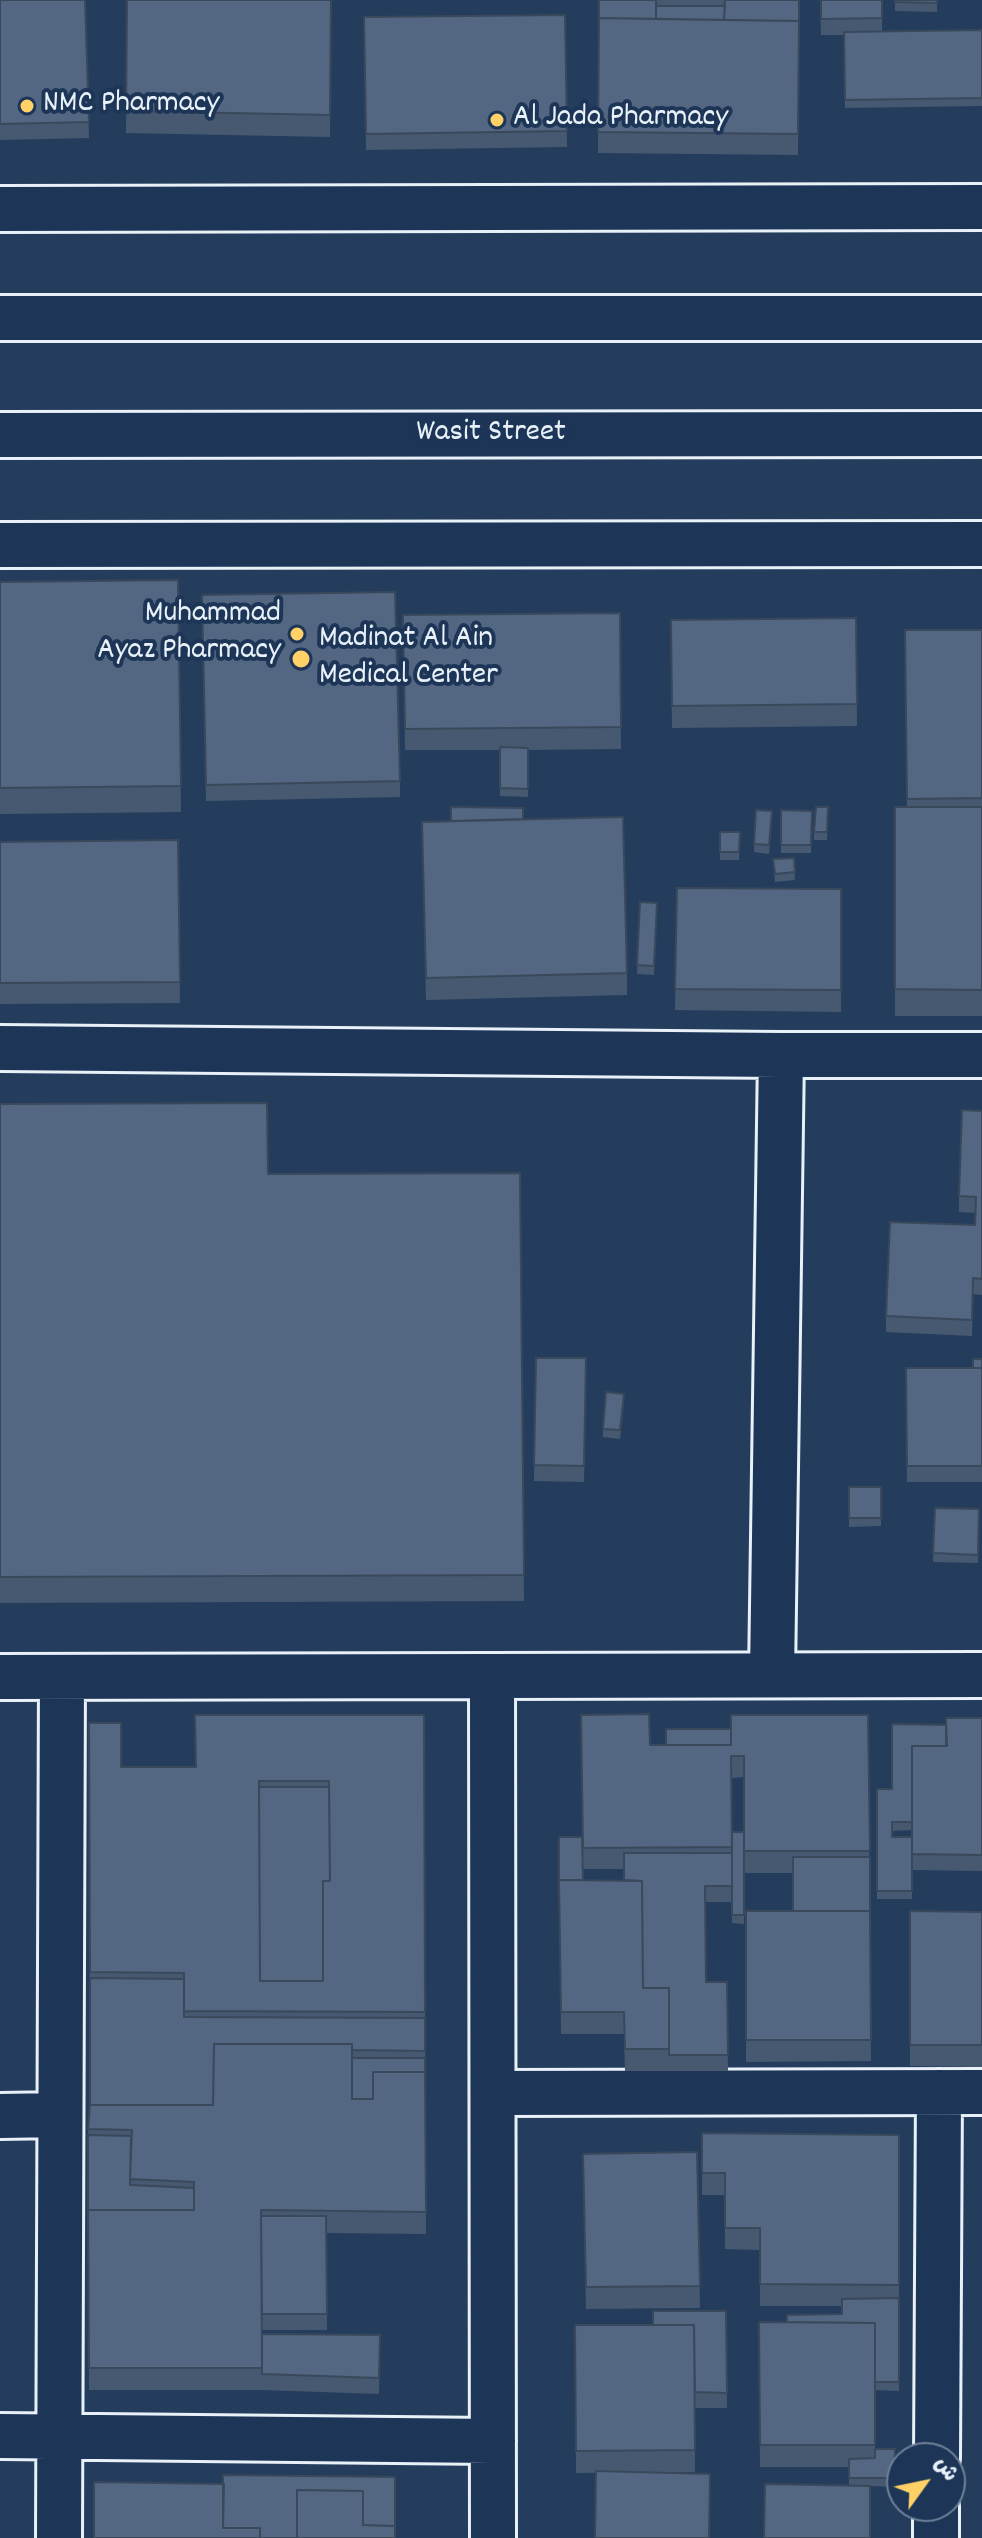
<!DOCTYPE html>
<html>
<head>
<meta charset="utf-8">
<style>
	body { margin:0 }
	#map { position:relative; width:982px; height:2538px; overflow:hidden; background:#253d5d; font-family:Dekko,"Playpen Sans Arabic",sans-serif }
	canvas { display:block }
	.north { position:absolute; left:886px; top:2442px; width:80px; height:80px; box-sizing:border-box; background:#1d3557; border:2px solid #6e8097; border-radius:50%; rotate:57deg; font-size:22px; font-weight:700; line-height:32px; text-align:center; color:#e8f1f8 }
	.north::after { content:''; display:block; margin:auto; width:28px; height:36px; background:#ffd166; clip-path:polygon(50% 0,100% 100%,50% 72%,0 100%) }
</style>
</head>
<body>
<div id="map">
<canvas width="982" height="2538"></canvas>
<div class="north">ش</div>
</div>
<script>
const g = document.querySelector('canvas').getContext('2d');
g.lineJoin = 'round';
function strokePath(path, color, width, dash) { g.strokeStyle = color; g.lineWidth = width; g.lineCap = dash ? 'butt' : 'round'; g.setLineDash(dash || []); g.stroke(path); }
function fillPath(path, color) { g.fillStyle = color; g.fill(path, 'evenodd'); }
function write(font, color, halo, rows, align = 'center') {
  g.font = font + ' Dekko,sans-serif'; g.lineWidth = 8; g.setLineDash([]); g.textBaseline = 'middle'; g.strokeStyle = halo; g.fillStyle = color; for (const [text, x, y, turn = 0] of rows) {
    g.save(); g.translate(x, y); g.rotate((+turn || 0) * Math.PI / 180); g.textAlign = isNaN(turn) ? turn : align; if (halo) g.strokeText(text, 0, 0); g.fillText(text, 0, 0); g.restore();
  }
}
const minor = new Path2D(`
	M0 209 982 207
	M0 545 982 544
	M0 1048 781 1055H982
	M772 1675 781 1055
	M492 1676 493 2538
	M0 1677 982 1675
	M493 2093 982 2092
	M0 2116 60 2115
	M0 2436 493 2441
	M937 2458 939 2092
	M59 2538 62 1677
	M936 2538V2506`);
const major = new Path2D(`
	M0 318H982
	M0 435 982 434`);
strokePath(minor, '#e8f1f8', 50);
strokePath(major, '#e8f1f8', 50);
strokePath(minor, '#1d3557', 44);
strokePath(major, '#1d3557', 44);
fillPath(new Path2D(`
	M0 0H85L89 138 0 140Z
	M127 0H331L330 137 126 133Z
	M599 0H799L798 155 598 153Z
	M820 0H882V31L982 30V106L845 108 844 35H821Z
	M895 0H937V12L895 11Z
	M565 15 567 147 366 150 364 17Z
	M178 580 181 812 0 814V582Z
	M202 595 400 781V797L206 801Z
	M620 613 621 749 528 750V797L500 796V750H405L403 615Z
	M856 618 857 726 672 728 671 620Z
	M905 630H982V1016H895V807H907Z
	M828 807 827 840H814V832Z
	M756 810 772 820 769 854 754 852Z
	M781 810 812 811 811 853H781Z
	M523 819 627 973V995L426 1000 422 822Z
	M720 832H740L739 860H720Z
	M178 840 180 1003 0 1004V842Z
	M794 858 795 880 775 882 773 859Z
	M677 888 841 889V1012L675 1010Z
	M640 902 657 903 654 975 637 974Z
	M0 1104 268 1174 520 1173 524 1601 0 1603Z
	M982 1111V1295L973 1294 972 1336 886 1332V1316L975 1225 976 1213 959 1212V1196Z
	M536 1358H586L584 1482 534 1481Z
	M982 1359V1482H907L906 1368H973Z
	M624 1402 620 1439 603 1437V1429Z
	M849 1487H881V1526L849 1527Z
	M935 1508 979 1509 978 1563 933 1562Z
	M424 1715 426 2234 327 2233V2330H262V2334L380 2335 379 2394 262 2390H89L88 2232V2135L90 2105 89 1723 121 1767H195Z
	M868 1715 871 2061 746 2062V1911H793V1873H744V1924L732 1923V1902H705L706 1982H727L728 2071H625L624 2034H561L559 1837H582L650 1745H666L731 1729ZM744 1777V1832L732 1834 731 1778ZM583 1869H624V1880H583Z
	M982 1718V1871L912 1870V1899H877V1789H892ZM912 1830V1837H892V1831Z
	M910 1911 982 1912V2067L910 2066Z
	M702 2133 899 2135V2391L875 2390V2353V2458L895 2449 894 2487 849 2485V2467H760L759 2322H787L842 2314V2306H760V2250L725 2249V2195H702Z
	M697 2152 700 2308 586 2309 583 2176Z
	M726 2311 727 2408H695V2472L576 2473 575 2325H653Z`), '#475970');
const building = new Path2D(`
	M0 0H85L89 122 0 124Z
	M127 0H331L330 115 126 111Z
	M599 0H656V19L599 18Z
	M725 0H799V21L724 20Z
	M821 0H882V18L821 19Z
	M895 0H937V3L895 2Z
	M656 6H725L724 20 656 19Z
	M565 15 567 131 366 134 364 17Z
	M599 18 799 21 798 134 598 132Z
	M982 30V98L845 100 844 32Z
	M178 580 181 786 0 788V582Z
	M395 592 400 781 206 785 202 595Z
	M620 613 621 727 405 729 403 615Z
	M856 618 857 704 672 706 671 620Z
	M905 630H982V798L907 799Z
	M500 747 528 748V789L500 788Z
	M451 807 523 808V819L451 821Z
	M816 807H828L827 832H814Z
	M895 807H982V990L895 989Z
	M756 810 772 811 769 845 754 844Z
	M781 810 812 811 811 845H781Z
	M623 817 627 973 426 978 422 822Z
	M720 832H740L739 852H720Z
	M178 840 180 982 0 983V842Z
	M794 858 795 872 775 874 773 859Z
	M677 888 841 889V990L675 989Z
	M640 902 657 903 654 966 637 965Z
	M267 1103 268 1174 520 1173 524 1575 0 1577V1104Z
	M962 1110 982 1111V1279L973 1278 972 1320 886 1316 890 1222 975 1225 976 1197 959 1196Z
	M536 1358H586L584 1466 534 1465Z
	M973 1359H982V1368H973Z
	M906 1368H982V1466H907Z
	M606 1392 624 1394 620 1430 603 1429Z
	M849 1487H881V1518H849Z
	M935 1508 979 1509 978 1555 933 1553Z
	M649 1714 650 1745H731V1715H868L870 1851H744V1756H731L732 1847 583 1848 581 1715Z
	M195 1715H424L425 2012 184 2011V1973L90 1972 89 1723H121V1767H196ZM259 1781H329L330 1881H323V1981H260Z
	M946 1718H982V1855L912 1854V1746H947Z
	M892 1724 946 1725V1746H912V1822H892V1837H912V1891H877V1789H892Z
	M666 1729H731V1745H666Z
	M259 1787H329L330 1881H323V1981H260Z
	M732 1832H744V1915H732Z
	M559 1837H582L583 1880H559V1894Z
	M624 1853H732V1886H705L706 1982H727L728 2055H669V1988H643L642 1881 624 1880Z
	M793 1857H870V1911H793Z
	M559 1880 642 1881 643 1988H669V2049H625L624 2012H561Z
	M746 1911H870L871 2040H746Z
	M910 1911 982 1912V2045H910Z
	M90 1978 184 1979V2017L425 2018V2051L352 2050V2044H214L213 2105H90Z
	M214 2044H352V2099H373V2072H425L426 2212 261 2210 262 2368H89L88 2210H194V2182L130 2179 132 2130 88 2129 90 2105H213Z
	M352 2058H425V2072H373V2099H352Z
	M702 2133 899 2135V2285L760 2284V2228H725V2173H702Z
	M88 2135 131 2136 130 2185 194 2188V2210H88V2216Z
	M697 2152 700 2286 586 2287 583 2154Z
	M261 2216H326L327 2314H262Z
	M899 2298V2382H875V2323L787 2322V2315L842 2314V2299Z
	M653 2311H726L727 2393 695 2392 694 2325H653Z
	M759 2322 875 2323V2445H760Z
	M575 2325H694L695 2450 576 2451Z
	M262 2334 380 2335 379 2378 262 2374Z
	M875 2449H895L894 2478H849V2459L875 2458Z
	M596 2471 710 2474 709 2538H595Z
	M223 2475 395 2477V2526L363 2525V2491L297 2490V2538H260V2528H223Z
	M94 2482 224 2484 223 2528H260V2538H94Z
	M765 2484 870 2486V2538H764Z
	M297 2490 363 2491V2525L395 2526V2538H297Z`);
fillPath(building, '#536782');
strokePath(building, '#3a485b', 2);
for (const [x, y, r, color] of [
	[27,106,8,"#ffd166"],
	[497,120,8,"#ffd166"],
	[297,634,8,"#ffd166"],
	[301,659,10,"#ffd166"]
]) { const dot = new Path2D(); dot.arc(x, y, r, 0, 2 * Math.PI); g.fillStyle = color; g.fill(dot); strokePath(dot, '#1d3557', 3); }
write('32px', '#e8f1f8', '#1d3557', [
	["NMC Pharmacy",43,106],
	["Al Jada Pharmacy",513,120],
	["Muhammad",281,616,"right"],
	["Ayaz Pharmacy",281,653,"right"],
	["Madinat Al Ain",319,641],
	["Medical Center",319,678]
], 'left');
write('32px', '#e8f1f8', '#1d3557', [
	["Wasit Street",491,435]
]);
</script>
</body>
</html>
